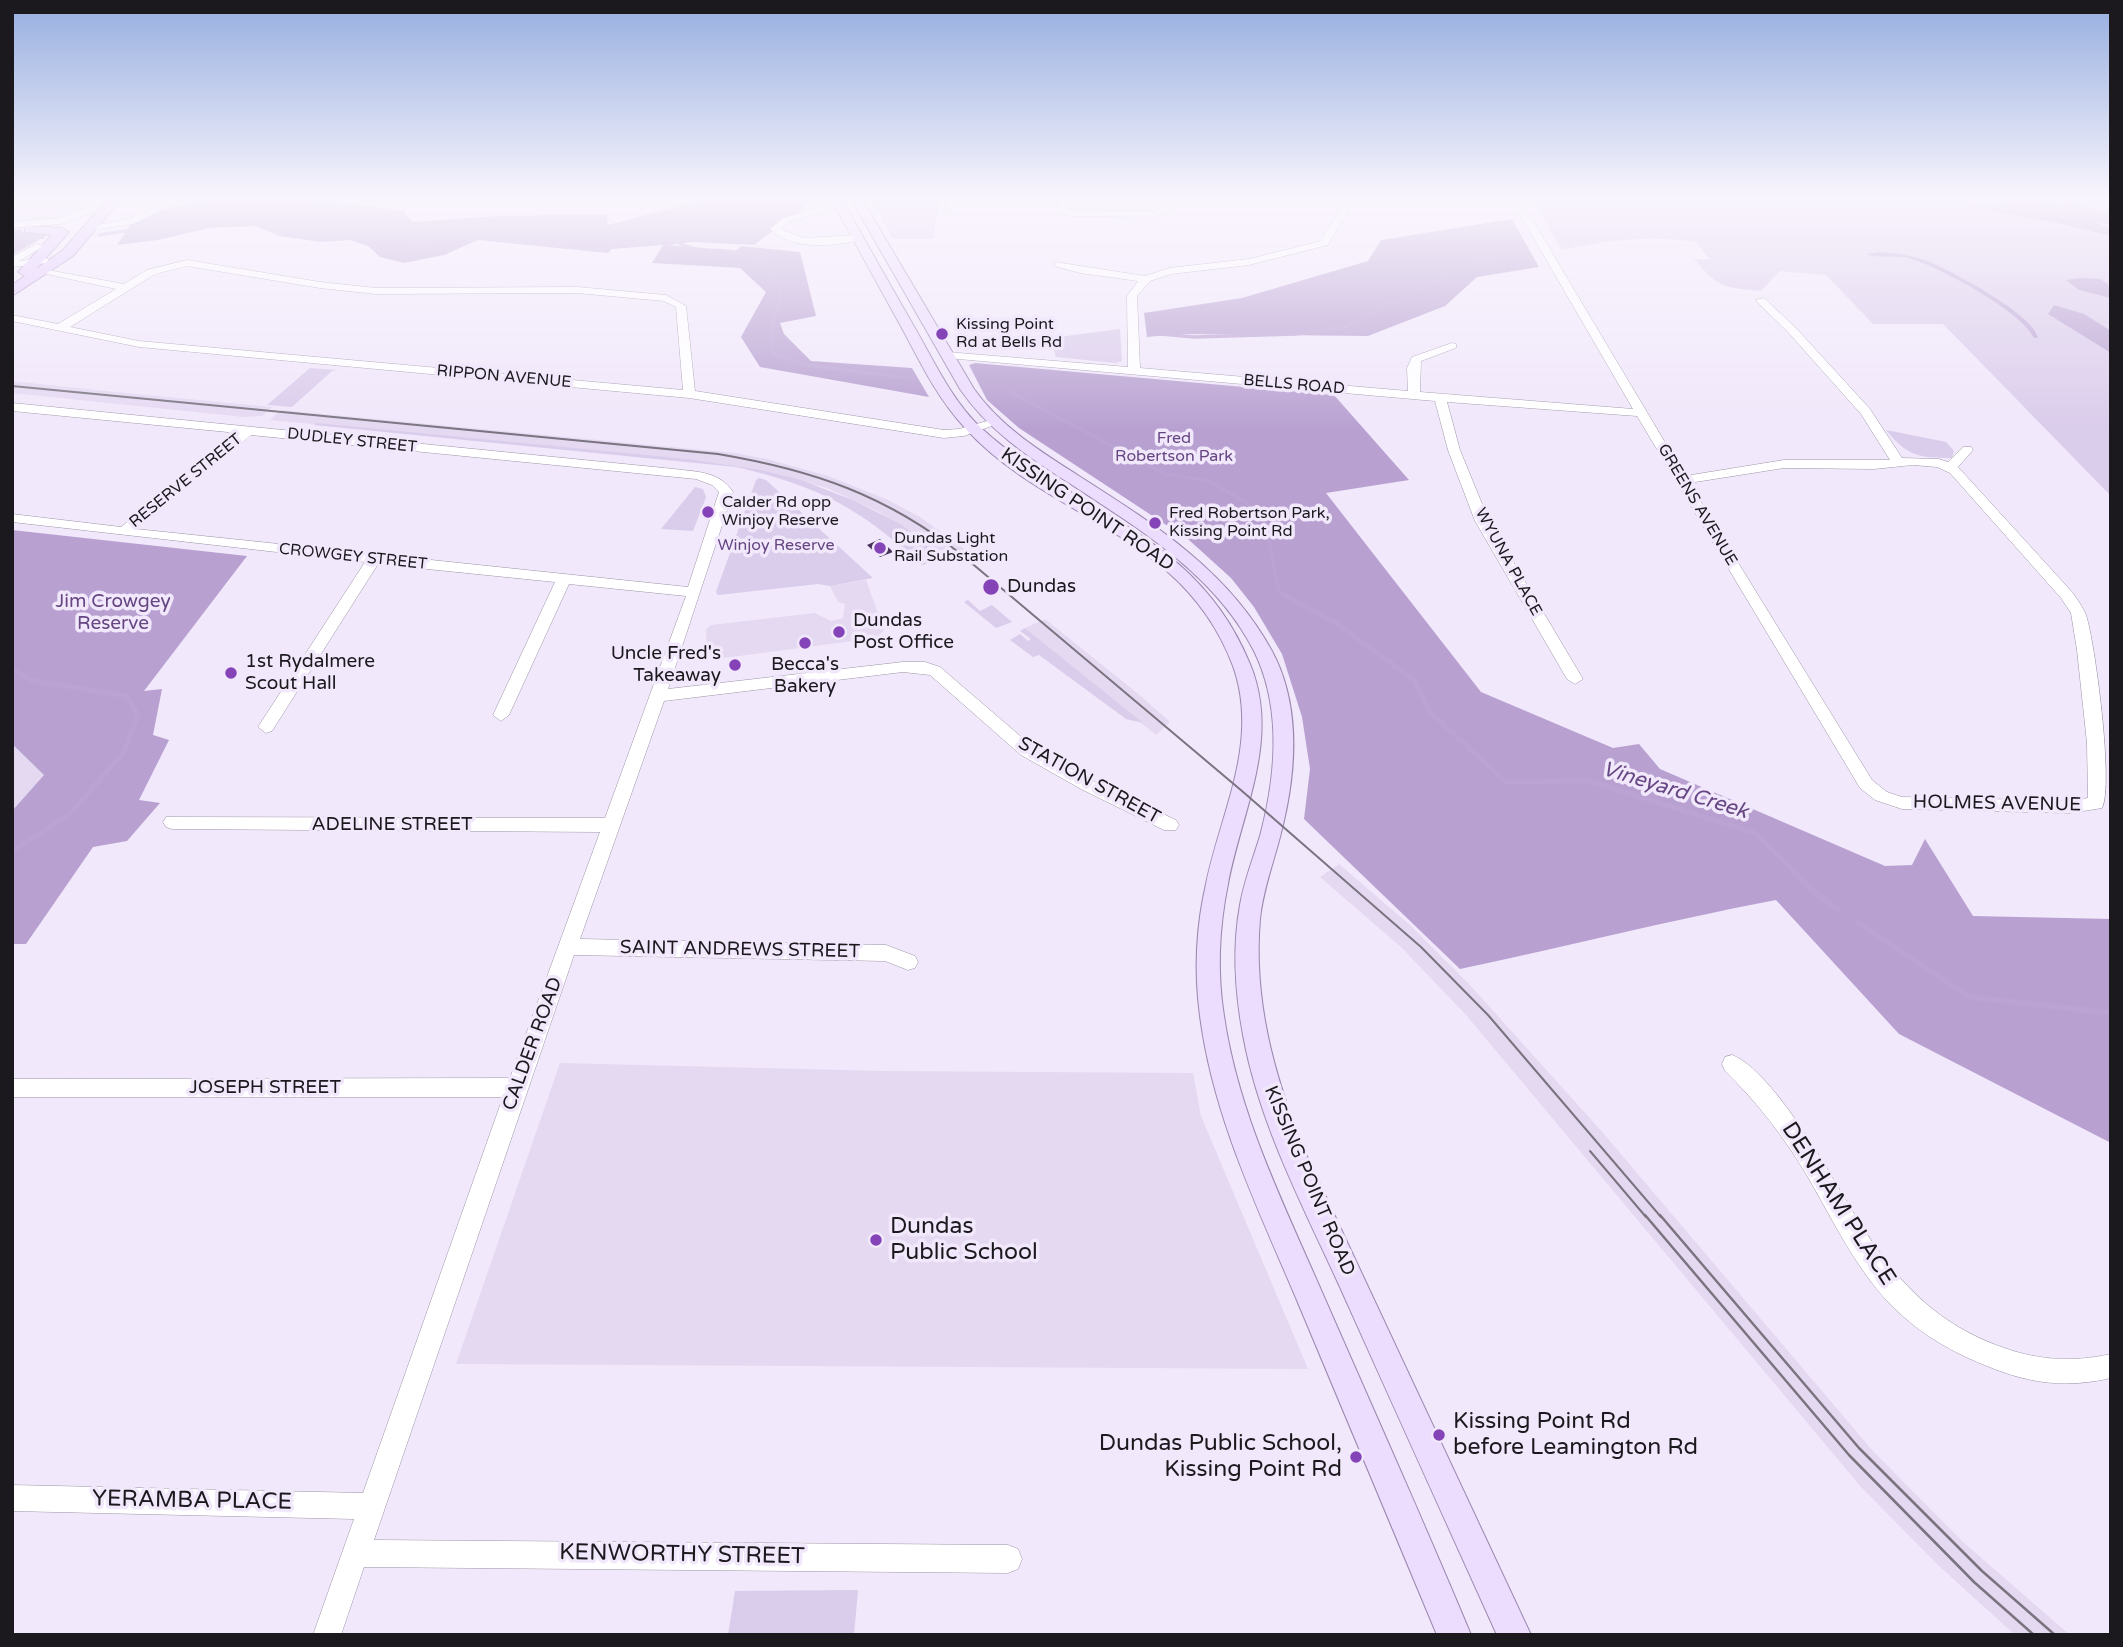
<!DOCTYPE html>
<html>
<head>
<meta charset="utf-8">
<style>
	body { margin:0 }
	#map { position:relative; width:2123px; height:1647px; overflow:hidden; background:#f1e8fb; font-family:"Varela Round",sans-serif }
	canvas { display:block }
	.frame { position:absolute; inset:0; border:14px solid #1b181e; pointer-events:none }
</style>
</head>
<body>
<div id="map">
<canvas width="2123" height="1647"></canvas>
<div class="frame"></div>
</div>
<script>
const g = document.querySelector('canvas').getContext('2d');
g.lineJoin = 'round';
function fillPath(path, color) { g.fillStyle = color; g.fill(path, 'evenodd'); }
function strokePath(path, color, width, dash) { g.strokeStyle = color; g.lineWidth = width; g.lineCap = dash ? 'butt' : 'round'; g.setLineDash(dash || []); g.stroke(path); }
function write(font, color, halo, rows, align = 'center') {
  g.font = font + ' "Varela Round",sans-serif'; g.lineWidth = 7; g.setLineDash([]); g.textBaseline = 'middle'; g.strokeStyle = halo; g.fillStyle = color; for (const [text, x, y, turn = 0] of rows) {
    g.save(); g.translate(x, y); g.rotate((+turn || 0) * Math.PI / 180); g.textAlign = isNaN(turn) ? turn : align; if (halo) g.strokeText(text, 0, 0); g.fillText(text, 0, 0); g.restore();
  }
}
fillPath(new Path2D(`
	M12 199H88L80 209 58 216 46 234 12 238Z
	M12 381 115 392 272 407 262 416 243 417 12 393Z
	M281 410 735 453 767 459 828 476 886 499 920 517 966 550 949 557 933 544H929L877 511 827 488 762 470 689 459 270 420Z
	M866 580 884 630 876 638 724 658 712 656 707 651 706 629 711 625 815 613 831 621 843 618 845 604 838 602 830 586Z
	M1045 619 1142 697 1170 722 1156 735 1025 628Z
	M12 744 44 775 12 811Z
	M1339 864 1410 925 1469 984 1604 1134 1872 1450 1963 1542 2070 1635H2015L1939 1566 1861 1487 1466 1015 1402 948 1320 877Z
	M560 1063 883 1071 1193 1073 1201 1116 1308 1369 456 1364Z`), '#e5d9f2');
fillPath(new Path2D(`
	M871 199H940L933 239H893Z
	M1532 199H2111V496L1943 324H1873L1826 275 1780 271 1761 291C1724 287 1720 290 1694 259H1710L1695 242C1650 235 1607 240 1562 250Z
	M1120 329 1122 361 1115 363 1056 357 1050 338Z
	M310 368 338 370 332 371 292 407 267 405Z
	M316 423 689 459 762 470 801 480 855 501 900 524 928 544H933L949 557 922 565C860 508 818 486 736 467L314 425Z
	M1886 430 1946 442 1954 451 1952 458C1919 458 1907 456 1886 430Z
	M759 478 766 480 873 578 830 586 818 584 718 595 716 592 756 480Z
	M695 487 703 489 706 497 693 531 661 529Z
	M968 600 980 611 992 605 1012 622 996 628 964 602Z
	M1025 628 1143 723 1126 719 1039 655 1033 657 1010 640 1020 634 1028 641 1031 639 1020 631Z
	M858 1590 854 1635H728L735 1591Z`), '#dacceb');
fillPath(new Path2D(`
	M224 199H307L363 205 403 211 413 222 497 216 607 214 608 225 705 199H815L754 245 692 242 669 245 735 252 741 246 800 252 816 316 780 323 784 334 811 361 912 368 929 397 760 367 741 337 766 292 740 268 652 263 663 245 612 249 608 253 478 240 444 255 404 263 380 257 368 246 350 240 321 242 280 236 255 226 209 228 158 240 117 245 131 224 162 210 195 201Z
	M1991 199H2048L2044 201 2064 204 2073 201 2103 213 2111 210V225L2088 219 2111 229V236L2058 223 1969 207 1966 203 2005 205Z
	M1512 219 1539 267 1477 277 1445 306 1368 336 1178 334 1147 337 1144 313 1242 298 1368 261 1381 240Z
	M12 230H23L22 232 51 233 12 255Z
	M2081 278 2100 279 2108 284 2111 298 2079 290 2066 280Z
	M2054 305 2084 314 2111 331V353L2048 314Z
	M975 363 1334 395 1409 480 1326 493 1481 692 1613 748 1639 744 1660 769 1885 866 1912 865 1925 839 1973 916 2111 919V1143L1899 1034 1776 900C1670 920 1565 947 1460 969L1304 819 1310 769 1302 717 1282 654 1254 607 1231 578 1189 540 1019 428 987 400 969 365Z
	M12 530 247 556 144 691 162 689 153 735 169 740 139 800 160 803 127 841 93 847 26 944H12V811L44 775 12 744Z`), '#b8a1d1');
fillPath(new Path2D(`
	M1879 252C1897 253 1916 256 1932 263 1955 273 2034 315 2038 338H2034C2023 312 1936 265 1908 258 1895 255 1877 259 1866 254Z`), '#bba4d4');
strokePath(new Path2D(`
	M99 235 227 215 266 217 311 226 375 233 410 241 486 238 596 250 648 240H675C695 258 739 243 761 261 770 268 776 285 782 295L773 319 772 353 806 365 914 379
	M12 238 43 237
	M1150 333 1194 337 1295 334 1342 328 1420 288 1508 250
	M1010 392 1165 474 1209 481 1263 512 1279 592 1288 597`), '#bba4d4', 3.5);
strokePath(new Path2D(`
	M1284 595 1336 623 1414 680 1431 713 1506 782 1589 781 1755 833 1795 872
	M12 670 34 681 127 696 138 715 124 752 70 814 12 851`), '#bba4d4', 5);
strokePath(new Path2D(`
	M1793 871 1819 896 1838 909
	M1858 923 1970 997 2111 1013`), '#bba4d4', 6);
fillPath(new Path2D(`
	M880 539 893 552 880 557 867 545Z`), '#46325a');
const minor = new Path2D(`
	M172 199H184L133 224 93 230 88 227 128 219Z
	M947 199H957L953 213 945 211Z
	M1056 199H1066V208L1072 210 1153 211 1162 208V199H1172V210L1154 217 1070 216 1058 211Z
	M1346 199H1355L1328 245 1249 265 1171 274 1150 281 1137 296 1140 368 1408 391 1407 368 1412 357 1452 343 1456 344V348L1421 361 1420 392 1633 409 1511 199H1520L1685 476 1784 460H1890L1861 414 1787 331 1755 300 1764 298 1795 327 1870 409 1902 458 1939 459 1948 462 1963 447H1971L1973 450 1958 467 2072 592C2077 599 2083 607 2086 615 2095 642 2114 786 2102 808L2071 813 1902 809 1875 800 1860 788 1637 416 1447 402 1460 450 1489 521 1583 679 1575 684 1567 679 1475 521 1448 450 1435 401 947 358 941 355 947 352 1128 367 1127 296 1138 281 1080 273 1055 266V262L1145 276 1169 268 1249 259 1321 241ZM1913 465 1937 467 1950 473 2061 598 2071 613 2077 650 2087 743 2088 798 2071 801 1902 797 1887 792 1872 780 1689 483 1784 468 1874 469Z
	M839 201 844 204 842 206 789 222 781 229 803 238 858 235 861 236V240C833 246 793 251 770 229L783 218Z
	M93 206 98 209 96 211 61 224 12 228V222L60 218Z
	M36 244 44 246 19 261 44 258 48 259V263L12 267V257Z
	M187 260 320 282 376 288 577 287 666 295 686 306 695 391 944 430 959 429 994 419 1000 423 964 436 944 438 689 398 139 347 12 321V315L58 324 116 289 42 273V269L124 284 147 270ZM187 266 320 288 376 294 577 293 664 301 676 307 683 390 139 341 70 327 155 274Z
	M12 403 674 469C697 472 719 471 733 492L668 689 903 662H925L940 667 1033 747 1093 781 1176 820 1179 825 1176 830H1164L1081 789 1021 755 930 675 903 672 664 701 580 939 886 945 915 956 918 962 915 968 908 970 885 961 574 955 374 1540 1008 1545 1018 1549 1022 1559 1018 1569 1008 1573 364 1567 341 1635H313L354 1519 12 1511V1485L363 1493 503 1097H12V1079L510 1078 600 832 172 829 166 827 163 822 166 817 605 818 686 596 569 584 509 715 501 721 493 715 555 582 378 564 272 731 266 733 258 727 365 562 12 522V514L121 527 238 433 12 411ZM251 435 696 479 712 485 719 492 688 587 136 529Z
	M1732 1055C1754 1063 1781 1099 1795 1119 1857 1207 1886 1303 1996 1345 2035 1360 2070 1363 2111 1354V1378C2068 1388 2032 1384 1992 1368 1955 1354 1921 1335 1893 1307 1857 1271 1834 1222 1809 1179 1785 1138 1758 1103 1725 1071L1722 1064 1725 1057Z`);
const major = new Path2D(`
	M831 199H842C866 243 891 286 916 330 935 363 952 400 980 427 1076 515 1196 531 1250 664 1281 739 1242 810 1228 884 1219 928 1217 972 1224 1016 1238 1111 1280 1196 1318 1283 1369 1400 1422 1517 1471 1635H1437C1390 1522 1343 1410 1296 1298 1257 1206 1213 1116 1200 1016 1194 972 1196 927 1206 884 1221 811 1260 742 1233 666 1183 532 1050 521 965 428 938 399 921 364 903 330 879 287 855 243 831 199Z
	M851 199H862L974 389C1001 427 1040 451 1079 476 1154 524 1228 570 1272 651 1302 707 1296 777 1280 837 1273 864 1263 890 1260 919 1253 1000 1274 1075 1304 1150L1531 1635H1497C1444 1518 1391 1401 1339 1285 1302 1204 1259 1123 1243 1035 1235 992 1232 948 1240 905 1244 881 1253 859 1260 836 1276 776 1282 708 1254 651 1215 574 1139 529 1069 483 1027 456 988 430 960 389Z`);
const highway = new Path2D(`
	M108 199H121L73 256 12 296V285L25 276 18 272 52 235 25 232V226L62 228 69 232 36 269 63 250Z`);
strokePath(minor, '#9c94a6', 1);
strokePath(major, '#9b88af', 2);
strokePath(highway, '#9b88af', 2);
fillPath(minor, '#fff');
fillPath(major, '#ecdcfe');
fillPath(highway, '#e0c5fd');
strokePath(new Path2D(`
	M12 386 718 454C813 470 886 495 962 555L1242 791 1421 947 1488 1015 1661 1217
	M1590 1151 1646 1217`), '#7a7480', 2);
strokePath(new Path2D(`
	M1645 1215 1849 1455 1974 1582 2034 1635
	M1660 1215 1859 1448 1982 1571 2055 1635`), '#7a7480', 2.5);
const sky = g.createLinearGradient(0, 0, 0, 430);
sky.addColorStop(0, '#96aee0');
sky.addColorStop(0.46, '#f9f5fd');
sky.addColorStop(1, '#f9f5fd00');
g.fillStyle = sky;
g.fillRect(0, 0, 2123, 430);
for (const [x, y, r, color] of [
	[942,334,7,"#8443b7"],
	[708,512,7,"#8443b7"],
	[1155,523,7,"#8443b7"],
	[880,548,7,"#8443b7"],
	[991,587,9,"#8443b7"],
	[839,632,7,"#8443b7"],
	[805,643,7,"#8443b7"],
	[735,665,7,"#8443b7"],
	[231,673,7,"#8443b7"],
	[876,1240,7,"#8443b7"],
	[1439,1435,7,"#8443b7"],
	[1356,1457,7,"#8443b7"]
]) { const dot = new Path2D(); dot.arc(x, y, r, 0, 2 * Math.PI); g.fillStyle = color; g.fill(dot); strokePath(dot, '#f1e8fb', 2.5); }
write('16px', '#1b181e', '#f1e8fb', [
	["Kissing Point",956,325],
	["Rd at Bells Rd",956,343],
	["Calder Rd opp",722,503],
	["Winjoy Reserve",722,521],
	["Fred Robertson Park,",1169,514],
	["Kissing Point Rd",1169,532],
	["Dundas Light",894,539],
	["Rail Substation",894,557]
], 'left');
write('16px', '#1b181e', '#f1e8fb', [
	["RIPPON AVENUE",504,377,5],
	["BELLS ROAD",1294,385,5],
	["DUDLEY STREET",352,441,6],
	["RESERVE STREET",186,481,-39],
	["GREENS AVENUE",1697,505,59],
	["CROWGEY STREET",353,557,6],
	["WYUNA PLACE",1508,562,61]
]);
write('16px', '#654582', '#f1e8fb', [
	["Fred",1174,439],
	["Robertson Park",1174,457],
	["Winjoy Reserve",776,546]
]);
write('19px', '#1b181e', '#f1e8fb', [
	["KISSING POINT ROAD",1087,510,34],
	["STATION STREET",1089,781,29],
	["HOLMES AVENUE",1997,804,1],
	["ADELINE STREET",392,825],
	["SAINT ANDREWS STREET",740,950,1],
	["CALDER ROAD",533,1044,-70],
	["JOSEPH STREET",265,1088],
	["KISSING POINT ROAD",1309,1181,67]
]);
write('19px', '#1b181e', '#f1e8fb', [
	["Dundas",1007,587],
	["Dundas",853,621],
	["Post Office",853,643],
	["Uncle Fred's",721,654,"right"],
	["Takeaway",721,676,"right"],
	["1st Rydalmere",245,662],
	["Scout Hall",245,684],
	["Becca's",805,665,"center"],
	["Bakery",805,687,"center"]
], 'left');
write('19px', '#654582', '#f1e8fb', [
	["Jim Crowgey",113,602],
	["Reserve",113,624]
]);
write('italic 21px', '#674784', '#f1e8fb', [
	["Vineyard Creek",1675,791,17]
]);
write('23px', '#1b181e', '#f1e8fb', [
	["DENHAM PLACE",1838,1204,57],
	["YERAMBA PLACE",192,1501,1],
	["KENWORTHY STREET",682,1555,1]
]);
write('23px', '#1b181e', '#f1e8fb', [
	["Dundas",890,1227],
	["Public School",890,1253],
	["Kissing Point Rd",1453,1422],
	["before Leamington Rd",1453,1448],
	["Dundas Public School,",1342,1444,"right"],
	["Kissing Point Rd",1342,1470,"right"]
], 'left');
</script>
</body>
</html>
